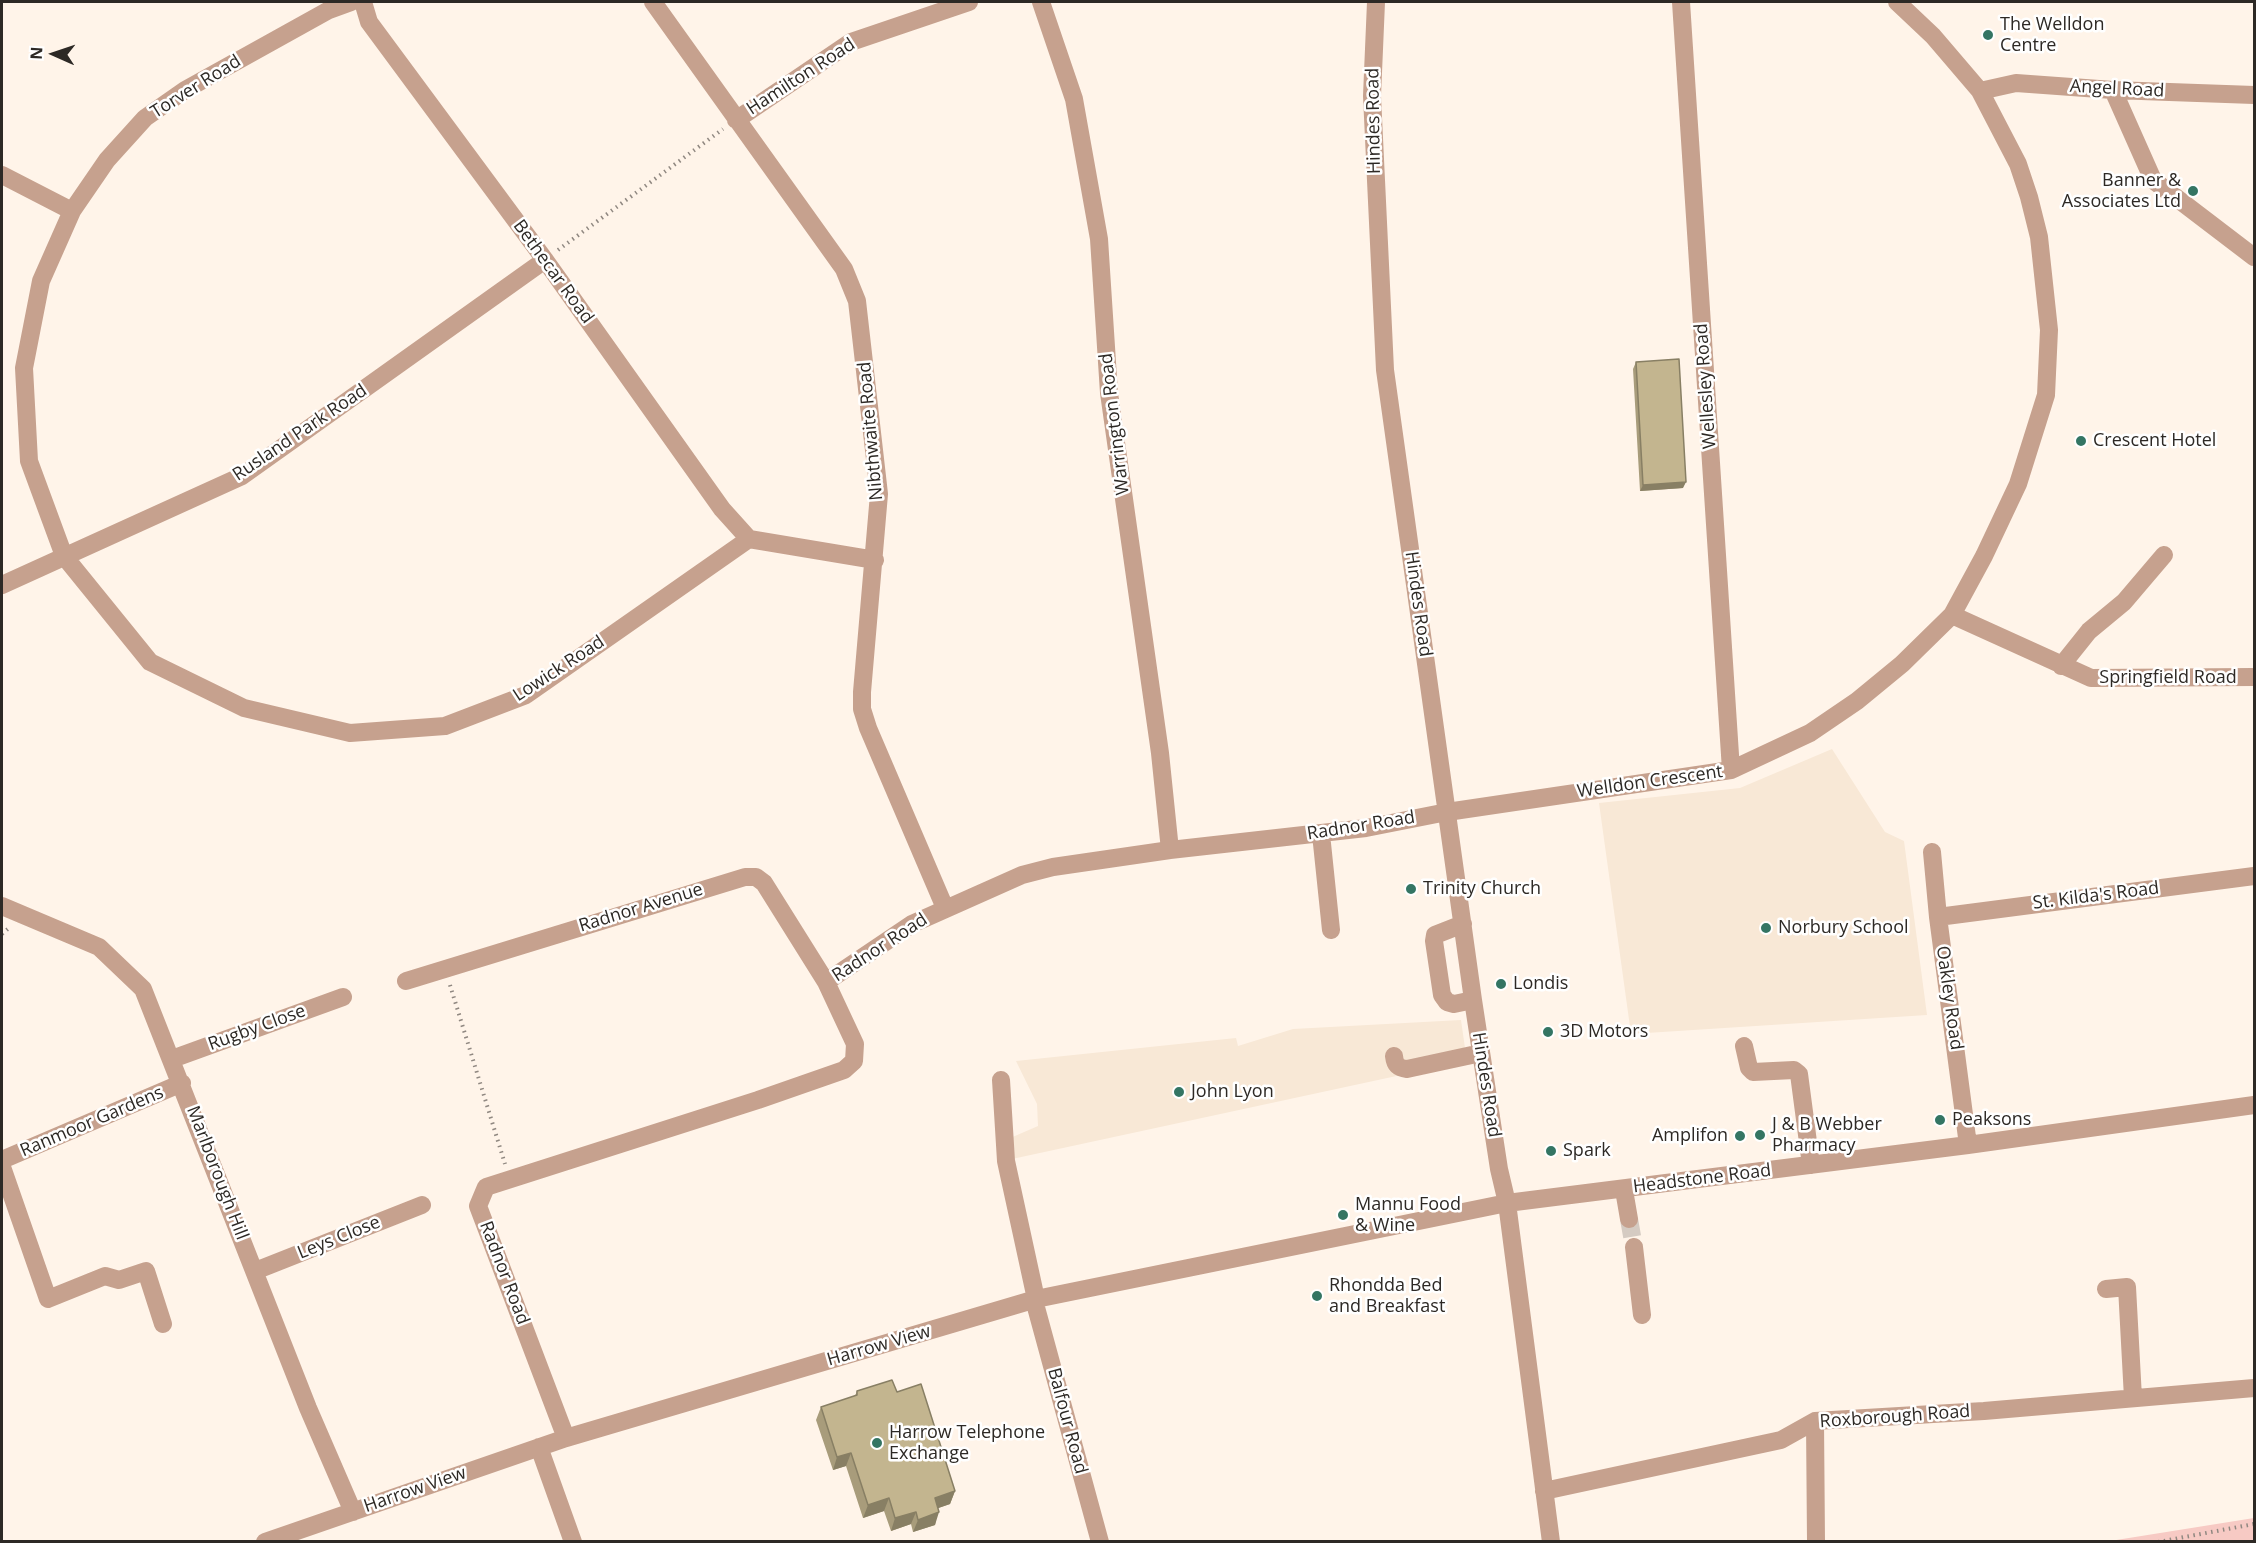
<!DOCTYPE html>
<html>
<head>
<meta charset="utf-8">
<style>
	body { margin:0 }
	#map { position:relative; width:2256px; height:1543px; overflow:hidden; background:#fff4e9; font-family:"Open Sans",sans-serif }
	canvas { display:block }
	.frame { position:absolute; inset:0; border:3px solid #2d2925; pointer-events:none }
	.north { position:absolute; left:24px; top:24px; width:60px; height:60px; -webkit-text-stroke:4px #fff; paint-order:stroke; rotate:273deg; font-size:16px; font-weight:700; line-height:24px; text-align:center; color:#2d2925 }
	.north::after { content:''; display:block; margin:auto; width:21px; height:27px; background:#2d2925; clip-path:polygon(50% 0,100% 100%,50% 72%,0 100%) }
</style>
</head>
<body>
<div id="map">
<canvas width="2256" height="1543"></canvas>
<div class="frame"></div>
<div class="north">N</div>
</div>
<script>
const g = document.querySelector('canvas').getContext('2d');
g.lineJoin = 'round';
function fillPath(path, color) { g.fillStyle = color; g.fill(path, 'evenodd'); }
function strokePath(path, color, width, dash) { g.strokeStyle = color; g.lineWidth = width; g.lineCap = dash ? 'butt' : 'round'; g.setLineDash(dash || []); g.stroke(path); }
function write(font, color, halo, rows, align = 'center') {
  g.font = font + ' "Open Sans",sans-serif'; g.lineWidth = 5; g.setLineDash([]); g.textBaseline = 'middle'; g.strokeStyle = halo; g.fillStyle = color; for (const [text, x, y, turn = 0] of rows) {
    g.save(); g.translate(x, y); g.rotate((+turn || 0) * Math.PI / 180); g.textAlign = isNaN(turn) ? turn : align; if (halo) g.strokeText(text, 0, 0); g.fillText(text, 0, 0); g.restore();
  }
}
fillPath(new Path2D(`
	M1832 749 1885 832 1904 841 1927 1015 1631 1034 1599 803 1740 788Z
	M1461 1020 1467 1062 1415 1072 1012 1159 1008 1139 1038 1126 1037 1104 1016 1061 1236 1038 1238 1046 1293 1029Z`), '#f8e8d6');
fillPath(new Path2D(`
	M2254 1518V1541H2110Z`), '#f7cac4');
strokePath(new Path2D(`
	M1629 1219 1634 1247`), '#d5cbc2', 18, [18, 9]);
strokePath(new Path2D(`
	M558 250 723 129
	M2 934 9 928
	M450 985 505 1164
	M2158 1542 2254 1524`), '#908881', 4, [1.5, 4.5]);
strokePath(new Path2D(`
	M351 2 329 10 185 90 145 118 107 160 72 211 41 281 24 368 29 461 64 556 150 662 244 708 350 733 445 726 526 695 749 539 875 560
	M363 2 369 22 545 260 722 509 749 539
	M653 2 844 269 857 301 879 494 862 692V709L868 728 945 908
	M1041 2 1074 99 1099 239 1109 393 1160 753 1170 850
	M1376 2 1372 96 1385 370 1473 1000 1499 1169 1507 1203 1551 1542
	M1681 2 1731 770
	M2113 90 2153 180 2254 257
	M1980 91 2016 83 2113 90 2254 95
	M736 120 851 42 969 2
	M2 175 72 211
	M2 585 242 476 545 260
	M1952 615 2091 678 2254 677
	M2061 666 2089 631 2124 602 2164 555
	M1321 834 1331 930
	M1932 852 1938 917 1968 1145
	M2 906 99 947 143 989 308 1408 353 1512
	M1938 917 2254 876
	M1463 924 1435 935 1434 941 1442 995 1447 1002 1454 1004 1473 1000
	M406 981 745 877H756L764 883 826 982
	M1744 1046 1749 1068 1753 1072 1794 1070 1799 1074 1811 1165
	M1394 1056C1395 1065 1398 1068 1407 1069L1481 1053
	M172 1059 343 997
	M1001 1080 1006 1161 1036 1299
	M2 1160 182 1083
	M2 1167 48 1299 105 1276 119 1280 146 1271 163 1324
	M1624 1190 1629 1219
	M1634 1247 1642 1315
	M255 1271 422 1205
	M2106 1289 2127 1287 2133 1398
	M1034 1300 1100 1542
	M1815 1421 1816 1542
	M566 1438 478 1206 486 1187 758 1100 844 1070 854 1061 855 1044 826 982 912 924 1022 875 1053 867 1170 850 1366 828 1447 812 1731 770 1810 733 1857 701 1902 664 1952 615 1984 556 2018 484 2046 395 2049 330 2039 237 2029 197 2018 164 1980 91 1933 36 1897 2
	M539 1447 573 1542
	M1544 1491 1781 1440 1815 1421 1984 1411 2254 1388
	M265 1542 566 1438 1036 1299 1507 1203 1968 1145 2254 1105`), '#c6a18e', 18);
fillPath(new Path2D(`
	M1636 362 1683 488 1640 491 1633 369Z
	M857 1391 897 1392 955 1491 950 1504 938 1508 935 1525 913 1532 911 1524 891 1531 884 1511 863 1518 846 1466 833 1470 816 1420 821 1407 855 1396Z`), '#a89c7b');
fillPath(new Path2D(`
	M1686 482 1683 488 1640 491 1643 485Z
	M851 1453 846 1466 833 1470 837 1457Z
	M955 1491 950 1504 930 1511 935 1498Z
	M889 1498 884 1511 863 1518 868 1505Z
	M916 1512 911 1524 891 1531 895 1518Z
	M939 1512 935 1525 913 1532 918 1520Z`), '#887f64');
const building = new Path2D(`
	M1679 359 1686 482 1643 485 1636 362Z
	M892 1380 897 1392 921 1384 955 1491 935 1498 939 1512 918 1520 916 1512 895 1518 889 1498 868 1505 851 1453 837 1457 821 1407 857 1395V1391Z`);
fillPath(building, '#c3b58f');
strokePath(building, '#887f64', 1.5);
for (const [x, y, r, color] of [
	[1988,35,6,"#347563"],
	[2193,191,6,"#347563"],
	[2081,441,6,"#347563"],
	[1411,889,6,"#347563"],
	[1766,928,6,"#347563"],
	[1501,984,6,"#347563"],
	[1548,1032,6,"#347563"],
	[1179,1092,6,"#347563"],
	[1940,1120,6,"#347563"],
	[1760,1135,6,"#347563"],
	[1740,1136,6,"#347563"],
	[1551,1151,6,"#347563"],
	[1343,1215,6,"#347563"],
	[1317,1296,6,"#347563"],
	[877,1443,6,"#347563"]
]) { const dot = new Path2D(); dot.arc(x, y, r, 0, 2 * Math.PI); g.fillStyle = color; g.fill(dot); strokePath(dot, '#fff', 2); }
write('18px', '#2d2925', '#fff', [
	["The Welldon",2000,25],
	["Centre",2000,46],
	["Banner &",2181,181,"right"],
	["Associates Ltd",2181,202,"right"],
	["Crescent Hotel",2093,441],
	["Trinity Church",1423,889],
	["Norbury School",1778,928],
	["Londis",1513,984],
	["3D Motors",1560,1032],
	["John Lyon",1191,1092],
	["Peaksons",1952,1120],
	["J & B Webber",1772,1125],
	["Pharmacy",1772,1146],
	["Amplifon",1728,1136,"right"],
	["Spark",1563,1151],
	["Mannu Food",1355,1205],
	["& Wine",1355,1226],
	["Rhondda Bed",1329,1286],
	["and Breakfast",1329,1307],
	["Harrow Telephone",889,1433],
	["Exchange",889,1454]
], 'left');
write('18px', '#2d2925', '#fff', [
	["Hamilton Road",801,77,-33],
	["Torver Road",196,87,-32],
	["Angel Road",2117,89,3],
	["Hindes Road",1374,121,-91],
	["Bethecar Road",553,272,54],
	["Wellesley Road",1706,386,-94],
	["Warrington Road",1115,424,-97],
	["Nibthwaite Road",871,431,-95],
	["Rusland Park Road",300,433,-34],
	["Hindes Road",1418,604,82],
	["Lowick Road",559,669,-33],
	["Springfield Road",2168,678],
	["Welldon Crescent",1650,782,-8],
	["Radnor Road",1361,826,-9],
	["St. Kilda's Road",2096,896,-7],
	["Radnor Avenue",641,908,-17],
	["Radnor Road",880,948,-33],
	["Oakley Road",1949,998,82],
	["Rugby Close",257,1028,-20],
	["Hindes Road",1486,1085,81],
	["Ranmoor Gardens",92,1122,-23],
	["Marlborough Hill",217,1173,69],
	["Headstone Road",1702,1179,-7],
	["Leys Close",339,1238,-22],
	["Radnor Road",504,1273,69],
	["Harrow View",879,1346,-16],
	["Roxborough Road",1895,1417,-4],
	["Balfour Road",1067,1421,75],
	["Harrow View",415,1490,-19]
]);
</script>
</body>
</html>
